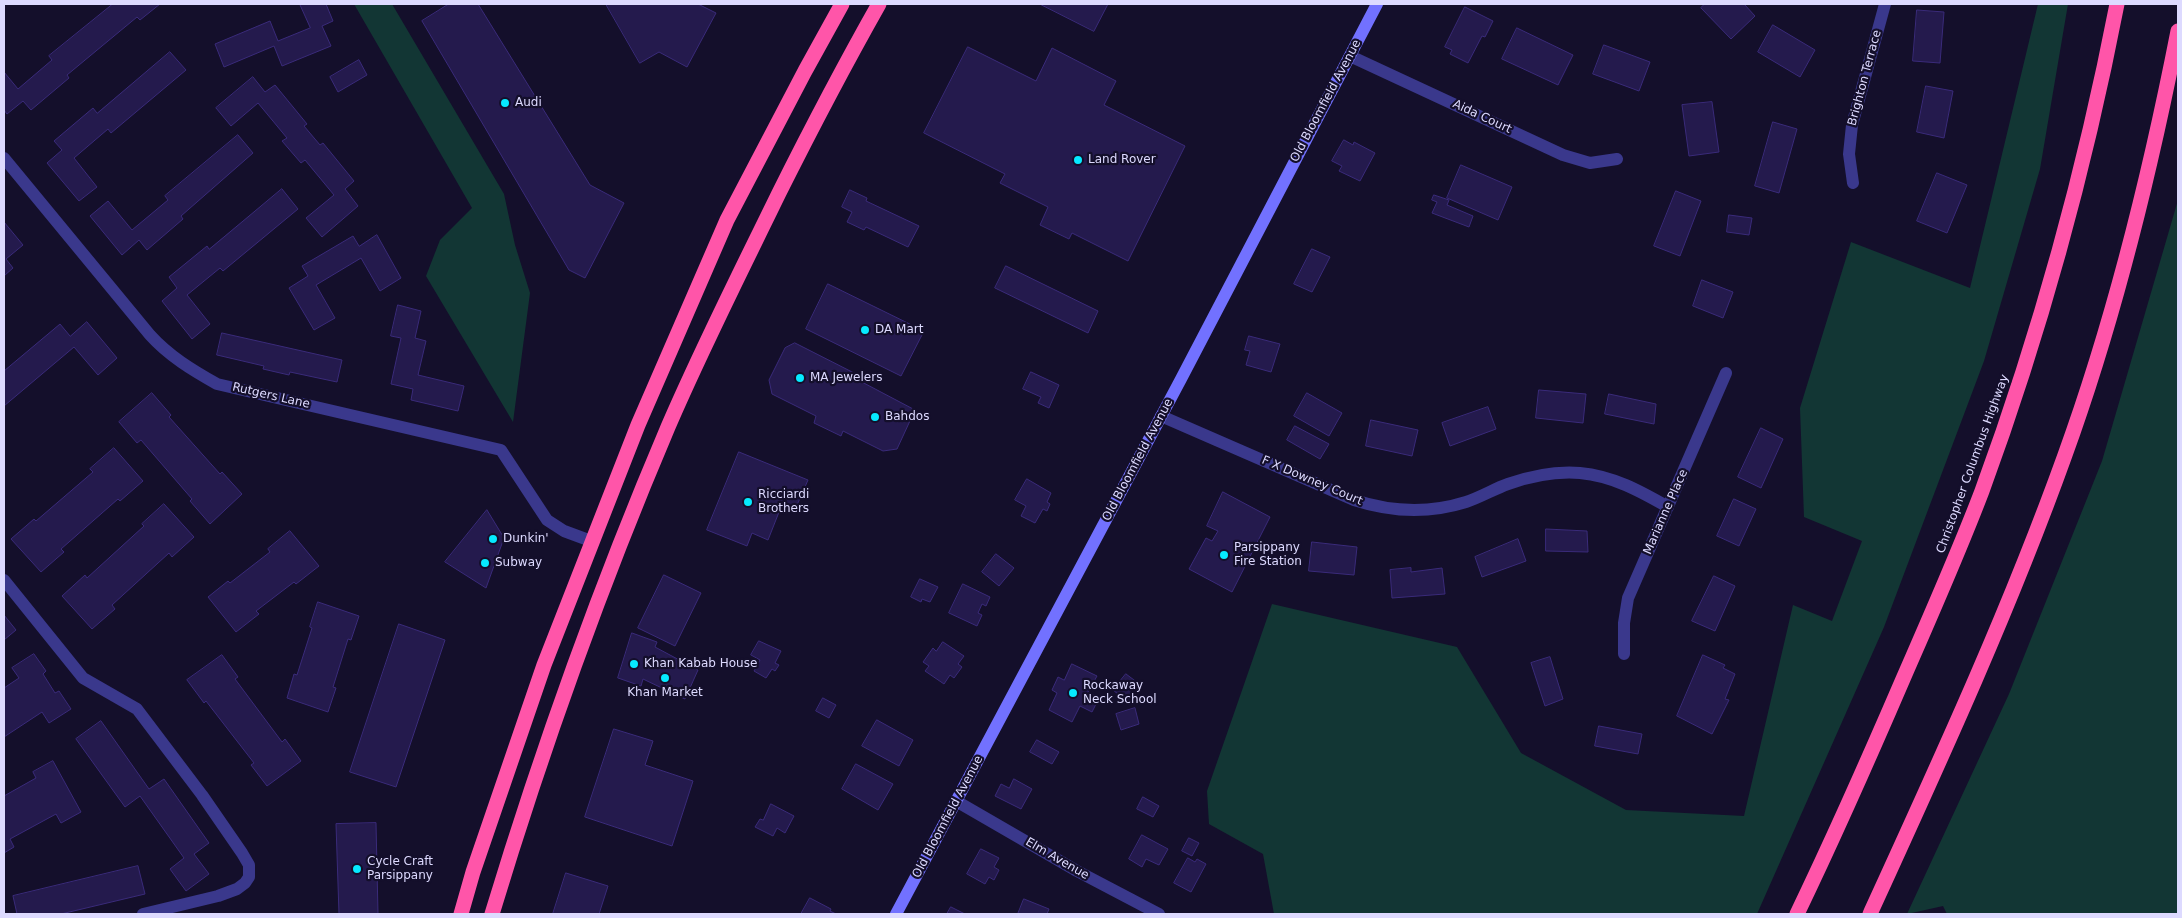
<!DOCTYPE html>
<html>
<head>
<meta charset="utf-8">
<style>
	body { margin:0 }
	#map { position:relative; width:2182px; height:918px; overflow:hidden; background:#140f2b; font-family:"DejaVu Sans",sans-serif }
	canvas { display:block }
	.frame { position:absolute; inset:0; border:5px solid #dddaff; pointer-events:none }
</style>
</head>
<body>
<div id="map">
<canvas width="2182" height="918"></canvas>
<div class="frame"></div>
</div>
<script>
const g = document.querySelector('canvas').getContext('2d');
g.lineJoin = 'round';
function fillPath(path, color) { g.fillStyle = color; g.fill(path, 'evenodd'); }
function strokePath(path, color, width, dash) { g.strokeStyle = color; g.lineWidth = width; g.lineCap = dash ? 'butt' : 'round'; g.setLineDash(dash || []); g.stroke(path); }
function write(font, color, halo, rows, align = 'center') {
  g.font = font + ' "DejaVu Sans",sans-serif'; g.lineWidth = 4.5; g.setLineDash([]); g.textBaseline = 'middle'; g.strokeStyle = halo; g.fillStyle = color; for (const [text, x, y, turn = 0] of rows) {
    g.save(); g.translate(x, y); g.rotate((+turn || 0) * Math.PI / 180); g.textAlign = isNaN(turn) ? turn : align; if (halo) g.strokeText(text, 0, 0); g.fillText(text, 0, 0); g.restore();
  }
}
fillPath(new Path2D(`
	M354 4H392L504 194 515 245 530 293 513 422 426 276 440 240 472 208Z
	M2038 4H2068L2040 169 1984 361 1884 627 1757 914H1274L1263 854 1209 824 1207 791 1272 604 1457 647 1521 753 1626 810 1744 816 1793 605 1832 621 1862 541 1804 517 1800 408 1851 242 1970 288Z
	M2178 200V914H1947L1943 906 1907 914 2009 694 2102 461Z`), '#123634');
const building = new Path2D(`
	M113 4H160L140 20 137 17 67 75 69 78 31 110 23 101 7 114 4 110V72L18 89 52 60 49 56Z
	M300 4H326L333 21 322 26 331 46 282 66 274 46 224 67 215 44 270 21 278 41 310 28Z
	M449 4H478L590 185 624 203 585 278 569 270 422 21Z
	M606 4H698L716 13 687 67 659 52 640 63Z
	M1040 4H1108L1094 31Z
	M1705 4H1744L1755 16 1731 39 1701 8Z
	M1465 7 1493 21 1485 37 1482 36 1468 63 1450 54 1452 50 1445 47Z
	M1917 10 1944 12 1940 63 1913 61Z
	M1773 25 1815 50 1800 77 1758 52Z
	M1517 28 1573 55 1558 85 1502 59Z
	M1604 45 1650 62 1639 91 1593 74Z
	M968 47 1036 81 1052 48 1116 81 1104 105 1185 146 1128 261 1072 233 1069 239 1040 225 1048 207 1000 183 1005 174 924 133Z
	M170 52 186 70 111 133 108 129 74 158 97 187 79 201 47 163 62 150 54 141 93 108 97 113Z
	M359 60 367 75 338 92 330 77Z
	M253 77 265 92 275 85 307 124 304 126 320 145 323 143 354 181 345 189 358 206 322 237 306 218 334 195 305 160 301 163 282 141 287 138 258 103 231 126 216 108Z
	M1926 86 1953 91 1944 138 1917 132Z
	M1712 102 1719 152 1689 156 1682 105Z
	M1773 122 1797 129 1779 193 1755 186Z
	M238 135 253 153 181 216 183 219 147 250 139 240 122 255 90 216 108 201 132 230 168 200 165 196Z
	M1344 140 1353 145 1354 142 1375 153 1360 181 1339 171 1342 166 1332 161Z
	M1461 165 1512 187 1498 220 1447 198Z
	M1937 173 1967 185 1947 233 1917 221Z
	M282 189 298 209 223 271 220 268 187 295 210 324 192 339 162 301 177 288 169 277 207 246 209 249Z
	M850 190 867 198 866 201 919 226 908 247 866 227 864 230 847 222 852 212 842 207Z
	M1676 191 1701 201 1680 256 1654 246Z
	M1434 195 1449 200 1447 205 1473 216 1469 227 1432 213 1437 202 1432 200Z
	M1729 215 1752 218 1749 235 1727 232Z
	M4 222 23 245 6 259 13 268 4 276Z
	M377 235 401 278 380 291 361 258 316 285 335 318 314 330 289 288 308 276 302 266 353 236 359 246Z
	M1312 249 1330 257 1312 292 1294 284Z
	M1006 266 1098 311 1088 333 995 288Z
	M1702 280 1733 292 1723 318 1693 306Z
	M828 284 924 331 901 376 806 329Z
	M398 305 421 311 415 338 426 341 418 375 464 386 458 411 411 400 413 389 391 384 401 338 391 336Z
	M87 322 117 358 98 375 74 347 4 406V371L60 324 70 336Z
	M222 333 342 360 337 382 290 372 289 375 263 369 264 366 217 355Z
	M1249 336 1280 344 1271 372 1246 365 1250 351 1245 350Z
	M795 343 862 377 860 381 915 410 897 449 883 451 843 431 841 436 814 423 816 416 772 394 769 380 785 348Z
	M1031 372 1059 385 1049 408 1038 403 1041 397 1023 389Z
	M1539 390 1586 394 1583 423 1536 418Z
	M152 393 171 415 169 417 220 474 222 472 242 494 210 524 190 501 192 499 141 440 137 443 119 422Z
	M1307 393 1342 413 1329 436 1294 416Z
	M1609 394 1656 404 1654 424 1605 414Z
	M1488 407 1496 429 1450 446 1442 423Z
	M1371 420 1418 430 1412 456 1366 446Z
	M1295 426 1329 444 1320 459 1287 440Z
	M1761 428 1783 439 1761 488 1738 477Z
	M114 448 143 481 120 501 118 499 61 549 64 552 41 572 11 539 34 519 36 521 93 472 90 469Z
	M739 452 808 480 794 512 781 507 768 540 752 533 747 546 707 530Z
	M1027 479 1051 493 1047 502 1050 504 1047 511 1043 509 1035 523 1021 516 1026 506 1015 500Z
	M1223 492 1270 517 1232 592 1189 569 1206 538 1212 541 1218 531 1207 526Z
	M1734 499 1756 509 1739 546 1717 536Z
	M164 504 194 537 172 557 169 553 112 605 115 609 92 629 62 596 85 575 87 578 144 526 142 524Z
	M487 510 504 538 486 588 445 562Z
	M1546 529 1587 531 1588 552 1546 551Z
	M290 531 319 566 296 584 294 582 256 611 259 614 236 632 208 597 228 581 230 583 270 552 268 549Z
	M1518 539 1526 561 1482 577 1475 557Z
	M1312 542 1357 547 1354 575 1309 571Z
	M996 554 1014 568 999 586 982 572Z
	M1411 568V572L1442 568 1445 594 1392 598 1390 570Z
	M664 575 701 593 675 646 638 628Z
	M1714 576 1735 586 1715 631 1692 621Z
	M920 579 938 587 930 602 922 599 921 602 911 597Z
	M963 584 990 597 986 606 982 604 978 613 982 615 977 626 949 613Z
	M318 602 359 616 351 640 348 639 333 687 336 688 328 712 287 698 294 674 297 675 312 628 310 627Z
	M4 615 16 630 4 640Z
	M399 624 445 640 396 787 350 772Z
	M632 633 657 642 655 647 698 670 685 699 643 679 641 686 618 678Z
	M759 641 781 651 775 663 779 665 775 671 772 669 766 678 754 671 760 660 751 655Z
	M943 642 964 656 958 664 962 667 954 678 950 675 944 684 925 671 929 666 923 662 933 648 936 651Z
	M34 654 46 671 43 674 55 693 59 691 71 709 49 723 42 712 4 737V688L19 678 12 668Z
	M222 655 238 677 235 679 282 742 285 739 301 761 267 786 251 765 254 763 206 701 204 703 187 680Z
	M1703 655 1725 665 1723 668 1735 674 1725 699 1729 700 1712 734 1677 716Z
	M1550 657 1563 699 1545 706 1531 663Z
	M1072 664 1097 676 1088 692 1099 698 1092 712 1080 706 1072 722 1049 710 1057 693 1052 690 1058 677 1064 680Z
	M1126 674 1142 686 1129 703 1113 690Z
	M823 698 836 705 829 718 816 711Z
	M1135 708 1139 724 1121 730 1116 714Z
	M877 720 913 740 899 766 862 746Z
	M101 721 149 789 164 779 209 843 194 854 209 874 186 891 170 869 184 858 140 796 125 807 76 739Z
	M1599 726 1642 734 1638 754 1595 746Z
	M614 729 653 741 645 765 693 781 672 846 585 817Z
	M1037 740 1059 752 1052 764 1030 752Z
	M53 761 81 812 61 823 56 814 10 839 14 847 4 853V796L36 778 33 772Z
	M856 764 893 784 878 810 842 789Z
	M1014 779 1032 789 1021 809 995 796 1001 784 1009 788Z
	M1143 797 1159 806 1153 817 1137 809Z
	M771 804 794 816 785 833 777 828 773 836 755 827 760 819 763 820Z
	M376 823 378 914H339L336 824Z
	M1142 835 1168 849 1159 865 1146 859 1142 867 1129 859Z
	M1189 838 1199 843 1192 856 1182 851Z
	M981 849 999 858 994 867 999 870 994 880 989 877 985 884 967 874Z
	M1188 858 1195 862 1197 859 1206 864 1191 892 1174 883Z
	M138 866 145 894 61 914H17L13 896Z
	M566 873 608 886 599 914H553Z
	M810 898 831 909 830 911 836 914H801Z
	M1024 899 1049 909 1047 914H1018Z
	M951 907 965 914H947Z`);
fillPath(building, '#241a4d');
strokePath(building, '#3a2b7a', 1);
strokePath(new Path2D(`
	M1350 56 1563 155 1590 163 1617 159
	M4 158 150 335C169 356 192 370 217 384L501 450 547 520 564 531 591 541
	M1853 183 1849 154 1852 125 1885 4
	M1161 416 1354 500C1391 512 1428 514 1466 502 1481 497 1494 489 1508 484 1531 476 1556 471 1580 473 1613 476 1640 491 1668 507
	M4 580 83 678 137 709 202 795 242 853 249 865V877L245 883 237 889 218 896 143 914
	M1624 654V623L1628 598 1726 373
	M956 801 1077 871 1159 914`), '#3a388c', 12);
strokePath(new Path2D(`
	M896 914 1181 379 1377 4`), '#7271ff', 12);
strokePath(new Path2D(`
	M461 914 473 872 544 665 638 425 727 220 805 71 842 4
	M492 914C542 749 600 587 668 427 702 348 741 271 779 193 811 129 844 66 879 4
	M1797 914C1834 837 1869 758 1903 679 1930 617 1958 554 1982 491 2040 333 2085 169 2117 4
	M1870 914C1939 763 2009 611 2065 455 2115 317 2150 174 2178 31`), '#ff55a9', 15);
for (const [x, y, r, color] of [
	[505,103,5,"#06eaff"],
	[1078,160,5,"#06eaff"],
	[865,330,5,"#06eaff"],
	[800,378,5,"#06eaff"],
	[875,417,5,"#06eaff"],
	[748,502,5,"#06eaff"],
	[493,539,5,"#06eaff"],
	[1224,555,5,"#06eaff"],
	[485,563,5,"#06eaff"],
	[634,664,5,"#06eaff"],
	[665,678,5,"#06eaff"],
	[1073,693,5,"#06eaff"],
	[357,869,5,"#06eaff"]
]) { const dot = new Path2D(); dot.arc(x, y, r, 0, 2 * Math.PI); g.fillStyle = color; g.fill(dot); strokePath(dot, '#140f2b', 2); }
write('12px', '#dddaff', '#140f2b', [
	["Brighton Terrace",1865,78,-75],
	["Old Bloomfield Avenue",1326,101,-62],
	["Aida Court",1482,117,25],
	["Rutgers Lane",271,396,13],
	["Old Bloomfield Avenue",1138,460,-62],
	["Christopher Columbus Highway",1973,464,-70],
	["F X Downey Court",1312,481,23],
	["Marianne Place",1666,512,-66],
	["Old Bloomfield Avenue",948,817,-62],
	["Elm Avenue",1057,859,30]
]);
write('12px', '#dddaff', '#140f2b', [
	["Audi",515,103],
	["Land Rover",1088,160],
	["DA Mart",875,330],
	["MA Jewelers",810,378],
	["Bahdos",885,417],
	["Ricciardi",758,495],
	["Brothers",758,509],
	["Dunkin'",503,539],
	["Parsippany",1234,548],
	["Fire Station",1234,562],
	["Subway",495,563],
	["Khan Kabab House",644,664],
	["Rockaway",1083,686],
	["Neck School",1083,700],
	["Khan Market",665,693,"center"],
	["Cycle Craft",367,862],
	["Parsippany",367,876]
], 'left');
</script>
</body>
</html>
